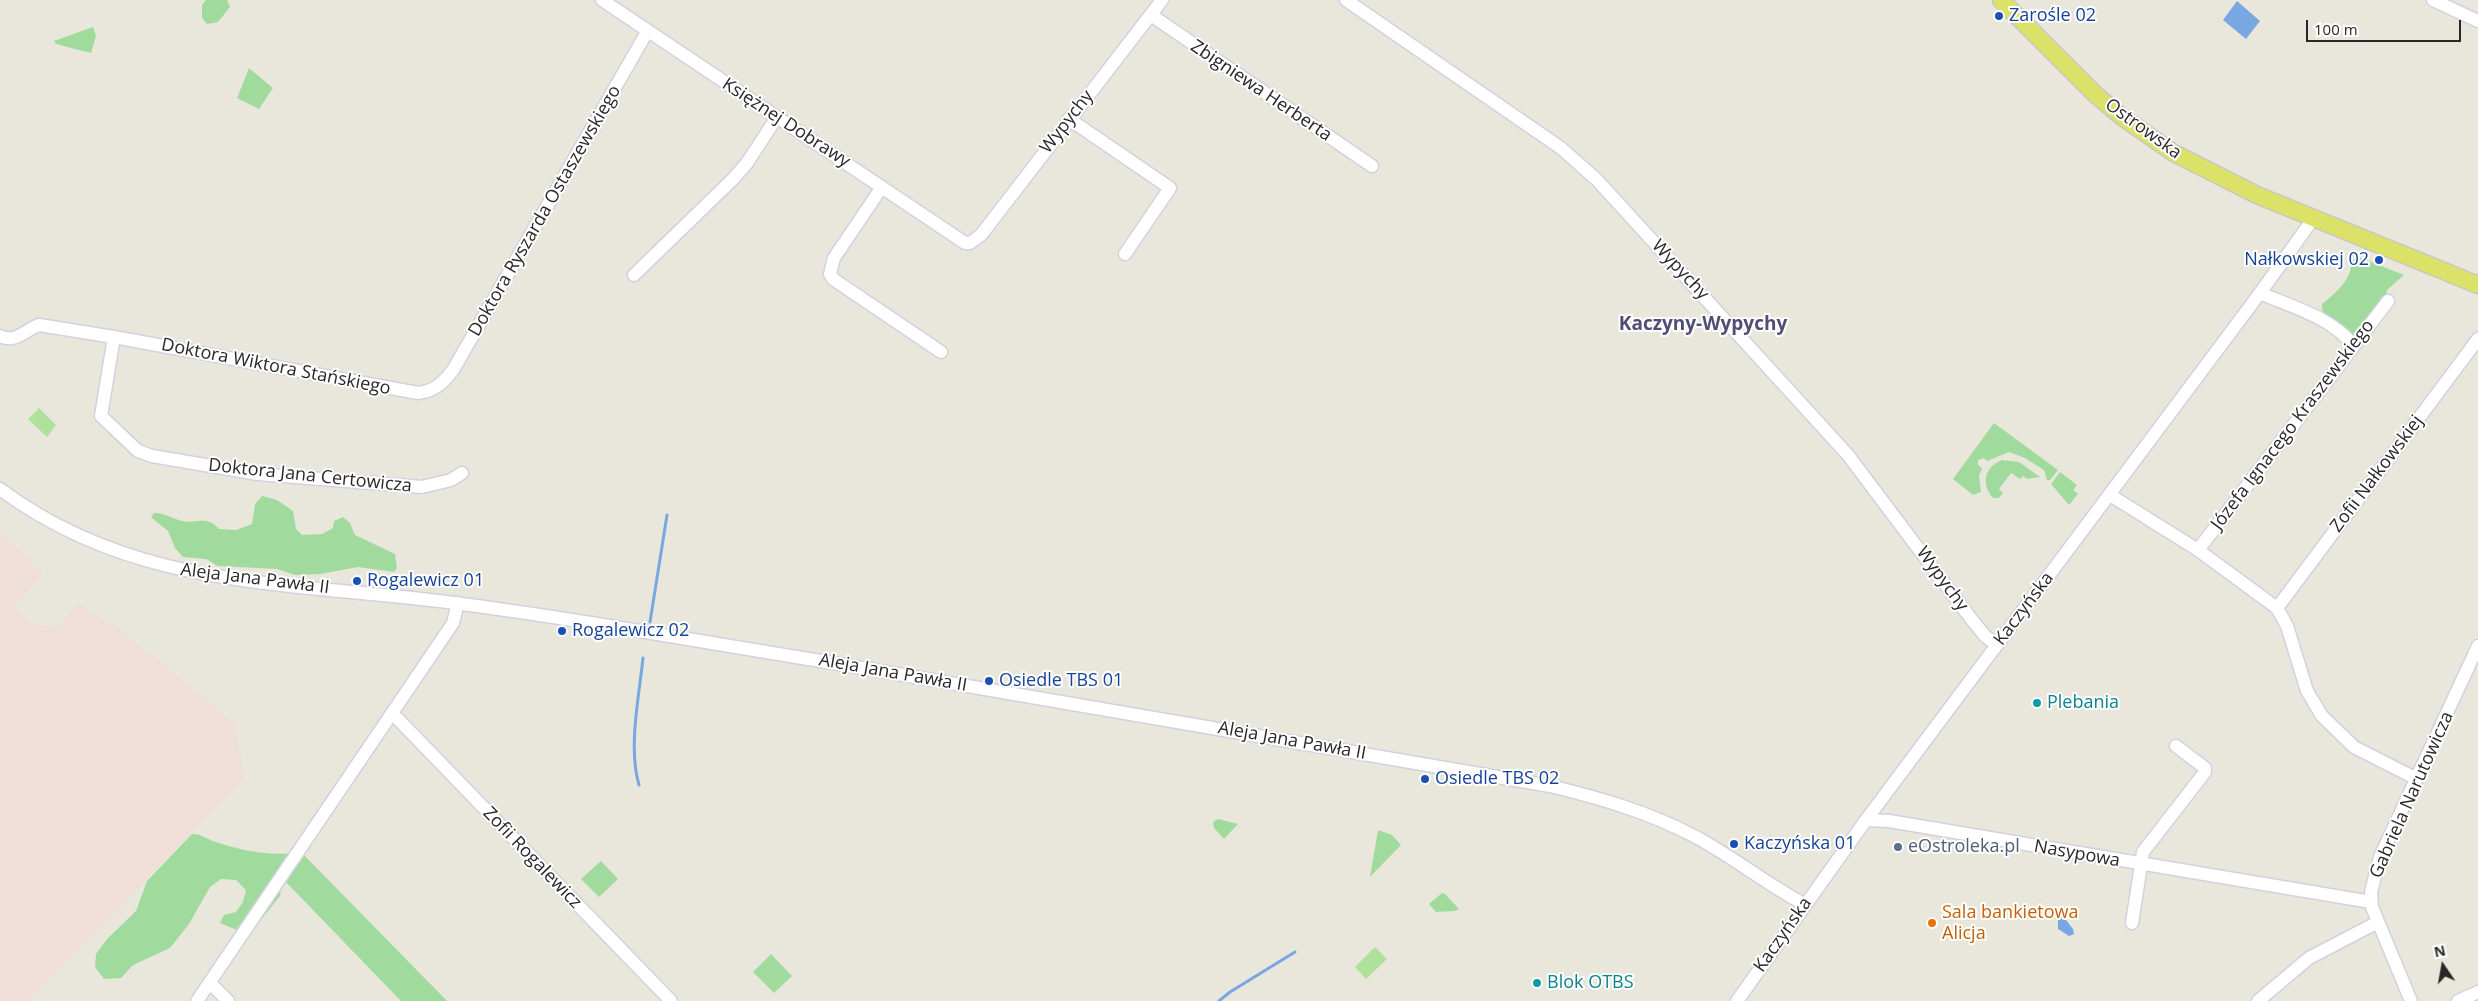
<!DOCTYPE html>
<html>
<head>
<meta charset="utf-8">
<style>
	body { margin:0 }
	#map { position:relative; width:2478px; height:1001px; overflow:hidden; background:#e9e7db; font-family:"Open Sans",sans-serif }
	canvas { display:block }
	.north { position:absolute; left:2418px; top:941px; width:50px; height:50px; -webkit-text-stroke:4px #fff; paint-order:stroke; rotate:348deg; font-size:14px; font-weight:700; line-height:20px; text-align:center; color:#282828 }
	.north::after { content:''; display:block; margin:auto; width:18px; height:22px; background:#282828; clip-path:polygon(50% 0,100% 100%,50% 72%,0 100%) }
	.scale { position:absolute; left:2306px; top:20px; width:155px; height:22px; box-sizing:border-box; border:2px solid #282828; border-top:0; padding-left:6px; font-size:15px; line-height:18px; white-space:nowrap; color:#282828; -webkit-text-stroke:4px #fff; paint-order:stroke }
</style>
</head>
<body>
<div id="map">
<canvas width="2478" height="1001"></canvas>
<div class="north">N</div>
<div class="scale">100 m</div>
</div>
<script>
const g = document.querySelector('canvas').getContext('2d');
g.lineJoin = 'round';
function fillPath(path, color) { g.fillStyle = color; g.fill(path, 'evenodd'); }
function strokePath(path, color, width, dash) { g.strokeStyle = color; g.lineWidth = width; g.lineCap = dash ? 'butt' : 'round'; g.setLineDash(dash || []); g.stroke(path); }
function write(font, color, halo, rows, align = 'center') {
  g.font = font + ' "Open Sans",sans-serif'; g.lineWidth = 4; g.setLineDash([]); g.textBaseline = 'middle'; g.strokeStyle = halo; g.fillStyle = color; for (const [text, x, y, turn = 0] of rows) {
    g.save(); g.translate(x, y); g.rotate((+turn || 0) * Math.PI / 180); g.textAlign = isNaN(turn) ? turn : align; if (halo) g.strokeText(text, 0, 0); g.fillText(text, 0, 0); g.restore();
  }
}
fillPath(new Path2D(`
	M0 534 32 560 31 563 43 574 13 606 34 625 56 627 79 602 108 625 111 622 234 722 245 777 29 1001H0Z`), '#f0ded9');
fillPath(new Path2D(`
	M206 0H227L230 7 218 22 207 24 202 18V5Z
	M93 27 96 36 91 53 56 44 54 41Z
	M249 68 273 88 259 109 237 98Z
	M2356 256 2404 275 2387 290 2386 301 2352 338C2339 329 2321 321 2322 304 2332 296 2344 286 2349 274 2352 266 2351 262 2356 256Z
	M1994 423 2058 470 2050 480H2047L2044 470 2025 458 2009 452 1987 461 1984 458 1978 460V465L1982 468 1979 476 1981 492 1973 495 1953 479Z
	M2002 460 2019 462 2040 477 2027 479 2023 476 2020 479 2011 473 1999 489 2003 493 1999 498H1993C1981 484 1984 467 2002 460Z
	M2060 472 2077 485 2073 490 2078 494 2069 505 2051 484Z
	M262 496 277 500 293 511 296 529 302 535 322 534 333 528 334 521 343 517 350 523 355 535 395 554 397 568 394 572 358 567 320 574 295 575 277 569 218 566 206 559 183 557 175 548 168 531 151 517 154 513C165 513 171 518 182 521 197 524 206 515 219 529L236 530 252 524 255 504Z
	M1218 819 1238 824 1224 839 1214 828 1213 822Z
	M1378 830 1392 835 1401 845 1370 877Z
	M192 834C202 834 205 838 213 841 242 851 271 857 301 852L447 1001H401L283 879 280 896 249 935 220 923 224 915 236 912 243 902 246 890 236 880 221 879 210 887 189 924 170 948 133 965 121 978 104 979 95 967 96 954 107 939 136 911 147 881Z
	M601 861 618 879 599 897 581 879Z
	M1442 893 1445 894 1459 909 1455 911 1436 912 1429 904Z
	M771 954 792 976 774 993 753 972Z`), '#a0db9d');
fillPath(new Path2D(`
	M39 408 56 425 47 437 28 419Z
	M1375 947 1387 959 1366 979 1355 967Z`), '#aee199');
fillPath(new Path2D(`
	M2237 1 2260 21 2246 39 2223 20Z
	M2063 916 2073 929 2074 934 2069 936 2058 929V919Z`), '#78a7e2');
strokePath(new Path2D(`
	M650 622 667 515
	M639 785C628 748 639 697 643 658
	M1219 1001 1230 992 1295 952`), '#78a7e2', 3);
const minor = new Path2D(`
	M602 0 965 243H970L981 235 1162 0
	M1346 0 1561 148 1597 180 1848 455 1972 620 1985 636 1997 645
	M2433 0 2478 21
	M1151 15 1372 166
	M1069 119 1170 188 1125 254
	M882 187 834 258 830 274 833 279 941 352
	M634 275 733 179 747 163 777 117
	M2260 293C2292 307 2331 317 2353 345
	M0 336C16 344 26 329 39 325L114 337 101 416 138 451 152 456 258 474 422 487 451 480 462 473
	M114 337 418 393C435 391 443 383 453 370L647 32
	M0 489C122 580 257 582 402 597 465 603 528 613 591 623 911 675 1230 731 1550 786 1600 798 1648 812 1694 836 1732 856 1766 884 1804 904
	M2110 495 2198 550 2277 608 2287 626 2307 691 2322 716 2354 747 2417 779
	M2198 550 2388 301
	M2277 608 2478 339
	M393 714 671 1001
	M1866 820 1889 821 2371 902
	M2132 923 2143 852 2205 772V768L2176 746
	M210 983 228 1001
	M197 1001 453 623 458 603
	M1737 1001 1866 820 2260 293 2313 219
	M2258 1001 2309 958 2378 922
	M2411 1001 2372 907 2371 892 2380 857 2478 646
	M2458 1001 2478 992`);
const major = new Path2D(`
	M2001 0 2096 95 2122 117 2172 152 2257 195 2478 285`);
strokePath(minor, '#d2d1e0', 15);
strokePath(major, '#c7c7c7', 19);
strokePath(minor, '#fff', 12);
strokePath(major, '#dbe267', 16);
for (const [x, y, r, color] of [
	[1999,16,5,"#1a4fb4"],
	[2379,260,5,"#1a4fb4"],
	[357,581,5,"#1a4fb4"],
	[562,631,5,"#1a4fb4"],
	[989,681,5,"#1a4fb4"],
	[2037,703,5,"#0f9aa8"],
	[1425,779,5,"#1a4fb4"],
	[1734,844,5,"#1a4fb4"],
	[1898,847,5,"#5c6f8a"],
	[1932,923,5,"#e8710a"],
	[1537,983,5,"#0f9aa8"]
]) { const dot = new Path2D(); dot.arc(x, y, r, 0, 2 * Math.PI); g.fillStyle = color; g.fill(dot); strokePath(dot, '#fff', 2); }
write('18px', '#164399', '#fff', [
	["Zarośle 02",2009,16],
	["Nałkowskiej 02",2369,260,"right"],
	["Rogalewicz 01",367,581],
	["Rogalewicz 02",572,631],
	["Osiedle TBS 01",999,681],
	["Osiedle TBS 02",1435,779],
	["Kaczyńska 01",1744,844]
], 'left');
write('18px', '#282828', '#fff', [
	["Zbigniewa Herberta",1261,91,34],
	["Wypychy",1067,122,-52],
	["Księżnej Dobrawy",786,123,33],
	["Ostrowska",2143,129,36],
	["Doktora Ryszarda Ostaszewskiego",545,211,-60],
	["Wypychy",1680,270,47],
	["Doktora Wiktora Stańskiego",276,367,11],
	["Józefa Ignacego Kraszewskiego",2293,425,-53],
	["Zofii Nałkowskiej",2377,474,-53],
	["Doktora Jana Certowicza",310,476,6],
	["Aleja Jana Pawła II",255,579,7],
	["Wypychy",1942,579,54],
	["Kaczyńska",2024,609,-53],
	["Aleja Jana Pawła II",893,673,10],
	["Aleja Jana Pawła II",1292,741,10],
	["Gabriela Narutowicza",2412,795,-66],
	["Nasypowa",2077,854,10],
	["Zofii Rogalewicz",532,858,46],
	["Kaczyńska",1783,935,-55]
]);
write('18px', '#0d838f', '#fff', [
	["Plebania",2047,703],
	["Blok OTBS",1547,983]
], 'left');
write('18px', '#4e5e75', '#fff', [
	["eOstroleka.pl",1908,847]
], 'left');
write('18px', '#c56008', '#fff', [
	["Sala bankietowa",1942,913],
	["Alicja",1942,934]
], 'left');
write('bold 19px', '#524d74', '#fff', [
	["Kaczyny-Wypychy",1703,325]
]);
</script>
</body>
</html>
